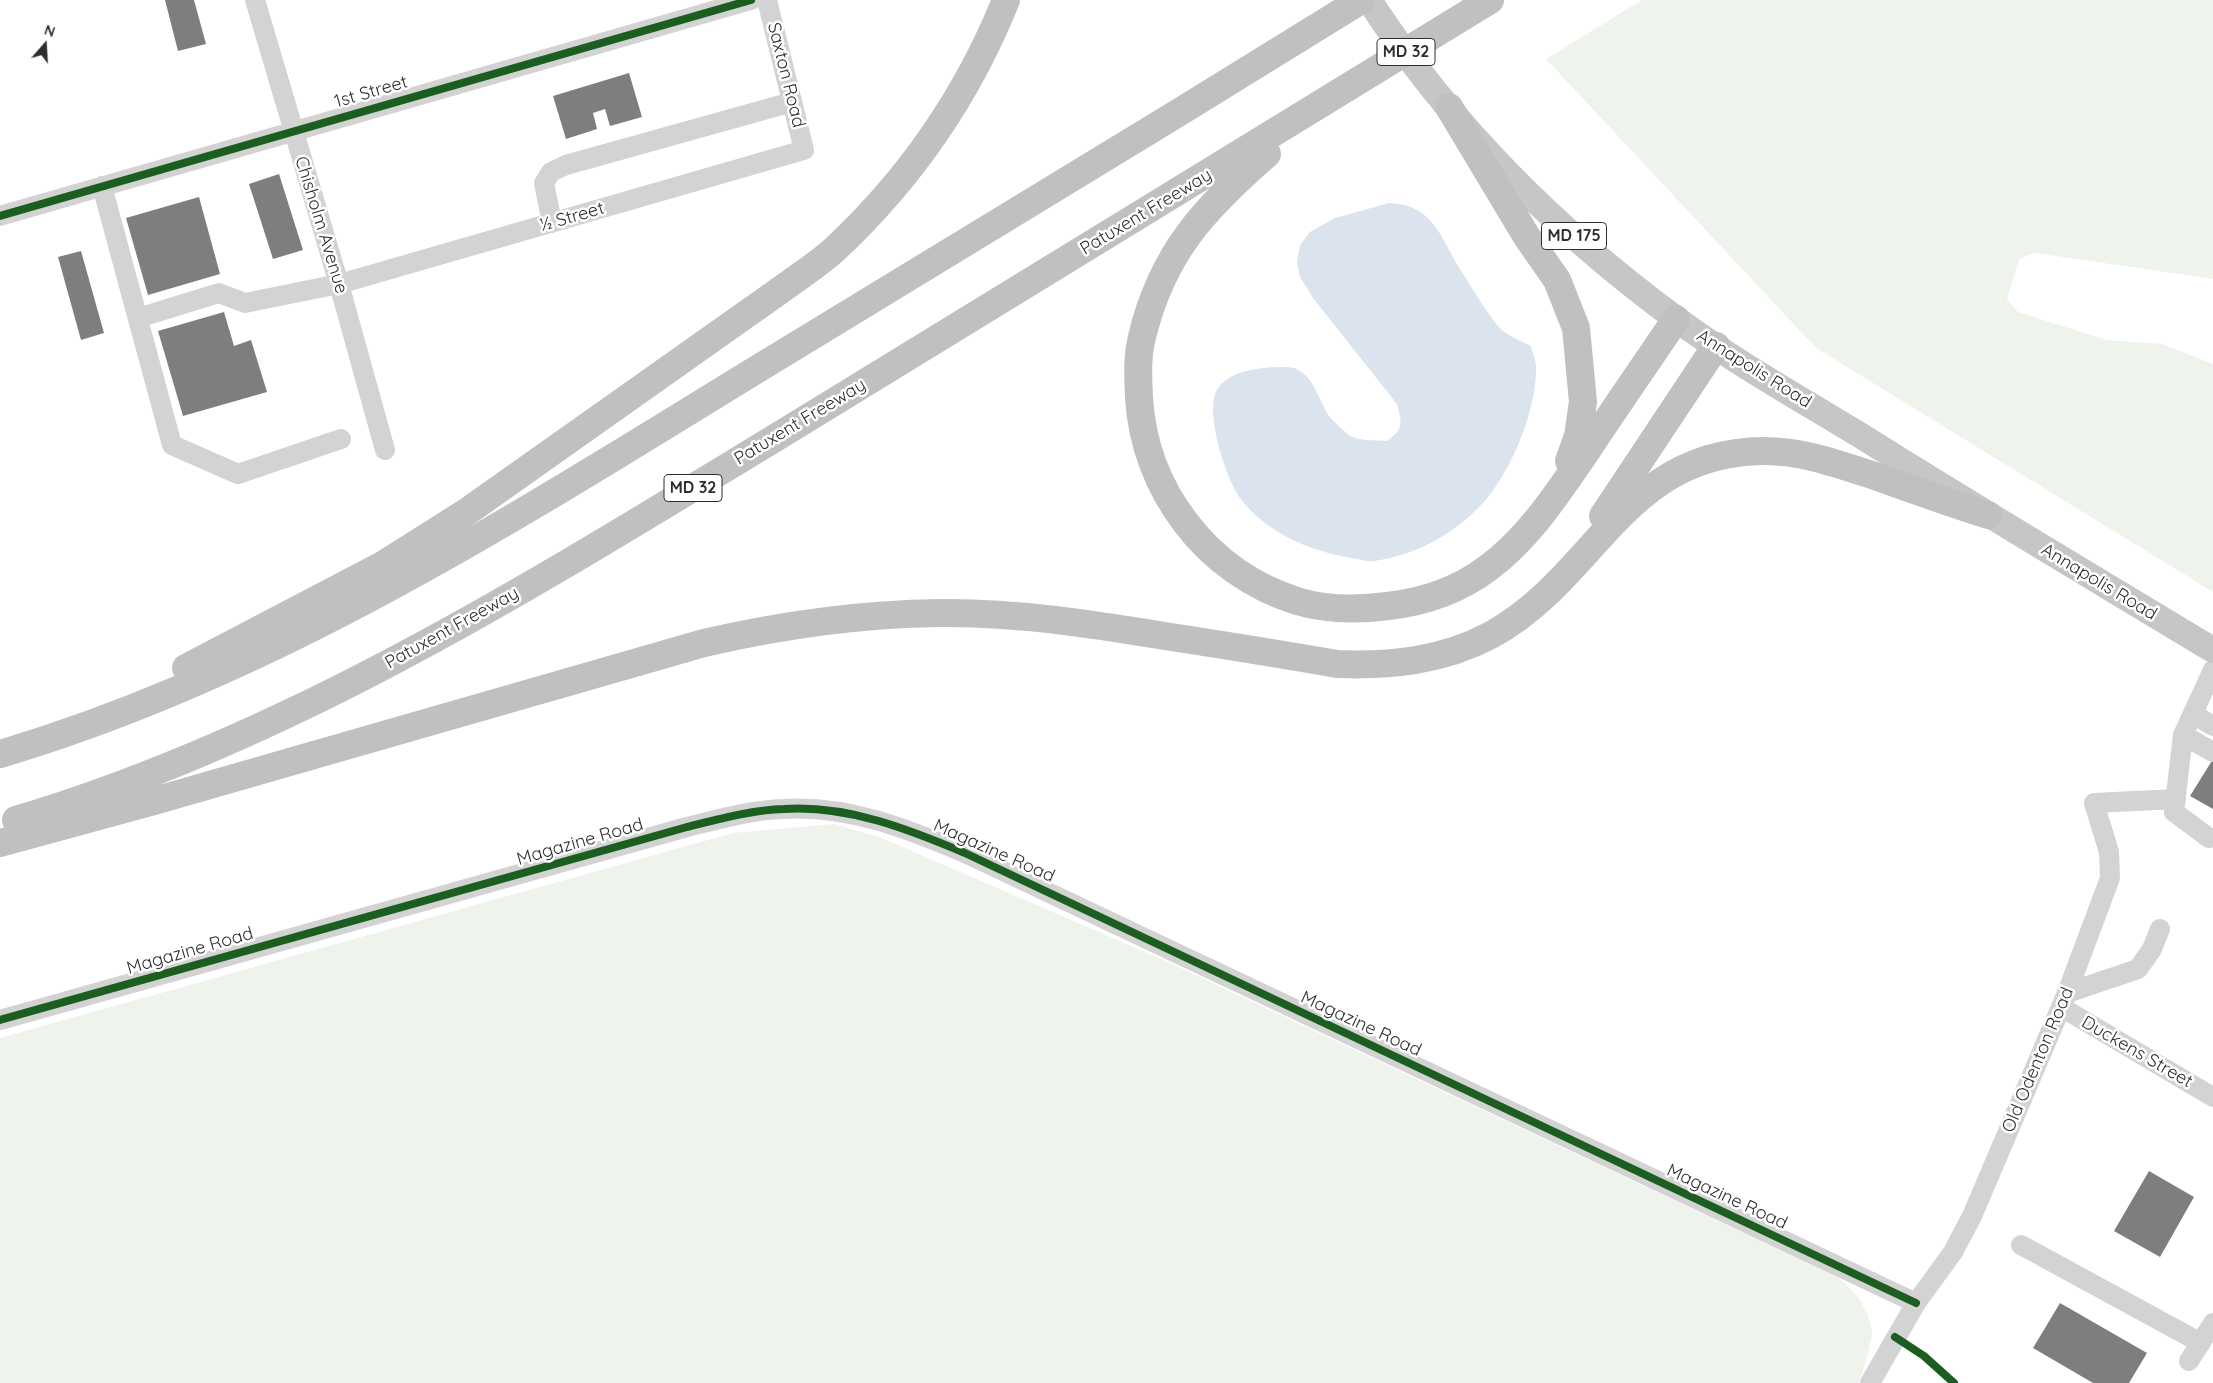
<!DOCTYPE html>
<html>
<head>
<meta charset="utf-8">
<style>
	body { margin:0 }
	#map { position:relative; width:2213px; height:1383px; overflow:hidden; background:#fff; font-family:Quicksand,sans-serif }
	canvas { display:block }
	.north { position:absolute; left:20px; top:20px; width:50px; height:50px; -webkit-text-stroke:4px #fff; paint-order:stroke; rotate:19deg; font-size:14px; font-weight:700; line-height:20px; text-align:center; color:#2e2e2e }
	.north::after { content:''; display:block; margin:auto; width:18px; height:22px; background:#2e2e2e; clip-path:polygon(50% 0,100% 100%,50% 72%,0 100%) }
</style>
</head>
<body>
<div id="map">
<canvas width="2213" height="1383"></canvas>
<div class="north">N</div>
</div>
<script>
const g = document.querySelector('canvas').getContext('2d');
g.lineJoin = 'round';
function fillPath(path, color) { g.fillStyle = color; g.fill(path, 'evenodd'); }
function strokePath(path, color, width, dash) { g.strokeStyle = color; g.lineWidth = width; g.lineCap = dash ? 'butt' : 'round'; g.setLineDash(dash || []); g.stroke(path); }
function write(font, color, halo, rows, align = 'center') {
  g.font = font + ' Quicksand,sans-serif'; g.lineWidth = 5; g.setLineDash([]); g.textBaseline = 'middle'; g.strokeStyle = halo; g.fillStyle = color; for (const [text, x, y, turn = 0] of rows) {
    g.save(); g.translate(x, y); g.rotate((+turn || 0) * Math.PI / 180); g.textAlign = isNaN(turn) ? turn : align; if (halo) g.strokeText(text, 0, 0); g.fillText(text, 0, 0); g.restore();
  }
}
fillPath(new Path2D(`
	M1642 0H2213V279L2035 253 2019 259 2007 299 2018 312 2107 340 2162 344 2213 364V592L1816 348 1546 59Z
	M835 824 882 838 1168 962 1729 1226C1778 1243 1865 1272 1872 1331 1873 1341 1862 1372 1859 1383H0V1038L733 833Z`), '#eef3ec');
fillPath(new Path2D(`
	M1389 203C1434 205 1440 237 1460 269 1472 288 1484 309 1498 326 1505 335 1521 341 1531 346 1532 352 1535 359 1536 365 1537 406 1517 456 1494 489 1466 528 1422 554 1374 561 1367 562 1358 559 1351 558 1310 551 1266 533 1241 499 1226 480 1203 409 1218 388 1231 369 1264 367 1286 367 1312 367 1317 398 1329 416 1333 421 1339 426 1343 430 1346 432 1349 436 1352 437 1362 441 1376 440 1387 441 1404 429 1402 423 1397 404L1313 298 1300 277 1297 262 1300 245 1310 232 1335 218Z`), '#dbe3ee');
fillPath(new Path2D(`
	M165 0H194L206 44 178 51Z
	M629 73 642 117 610 126 605 109 593 113 597 129 566 139 553 96Z
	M279 174 303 250 273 259 249 184Z
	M199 197 220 274 148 295 126 218Z
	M81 251 104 333 81 340 58 257Z
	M224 312 234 346 251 340 267 392 183 416 158 331Z
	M2213 759V809L2190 796Z
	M2149 1171 2194 1197 2160 1257 2114 1231Z
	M2060 1303 2147 1353 2129 1383H2093L2033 1348Z`), '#7e7e7e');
strokePath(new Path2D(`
	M255 0 339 284 385 450
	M102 186 172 445 238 474 341 439
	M0 216 751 0
	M552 223 544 183 551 172 566 165 792 102
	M138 318 219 293 245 303 339 284 804 150 767 0
	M2213 670 2183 735 2213 752
	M2193 714 2213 726
	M2183 735 2174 812 2209 838
	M2067 993 2138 969 2152 949 2160 929
	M2061 1007 2213 1097
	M0 1020 687 827C719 819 751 810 784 809 848 805 908 829 965 853L1916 1303
	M2021 1245 2201 1343
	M2189 1361 2213 1323
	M1870 1383 1916 1303 1953 1252 1972 1216 2067 993 2110 878 2109 852 2094 803 2176 799`), '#d3d3d3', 20);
strokePath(new Path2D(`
	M1369 0C1449 124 1557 231 1675 318 1737 364 1806 402 1871 442 1984 513 2099 581 2213 650`), '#c6c6c6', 26);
strokePath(new Path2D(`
	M1449 107 1527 237 1557 280 1576 328 1583 402 1578 436 1569 461
	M1267 154C1204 209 1162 253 1142 337 1137 356 1138 378 1139 397 1144 490 1207 573 1297 601 1326 610 1358 610 1388 606 1423 602 1459 590 1488 568 1530 537 1559 491 1588 449 1617 405 1647 362 1676 319
	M1603 516 1716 346
	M186 668 381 566 468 511 789 284C804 273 821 262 835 249 911 178 967 97 1006 0
	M0 754C270 674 508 522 746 376 951 251 1157 127 1361 0
	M16 820C291 738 536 583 780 435 1017 291 1253 145 1490 0
	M0 843 154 801 704 643C782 625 860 614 940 613 1015 612 1091 624 1165 636 1223 645 1280 654 1337 664 1391 666 1442 661 1491 635 1597 577 1623 452 1764 451 1804 451 1841 465 1878 477 1914 490 1951 503 1988 515`), '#c0c0c0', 28);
strokePath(new Path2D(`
	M0 216 751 0
	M0 1020 687 827C719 819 751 810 784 809 848 805 908 829 965 853L1916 1303
	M1895 1337 1924 1356 1954 1383`), '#1b5e20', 8);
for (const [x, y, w] of [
	[1406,52,58],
	[1574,236,65],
	[693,488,58]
]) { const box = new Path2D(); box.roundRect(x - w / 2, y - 13.5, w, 27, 4); g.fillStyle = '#fff'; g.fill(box); strokePath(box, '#2e2e2e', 1); }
write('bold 16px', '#2e2e2e', null, [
	["MD 32",1406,52],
	["MD 175",1574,236],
	["MD 32",693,488]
]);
write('18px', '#2e2e2e', '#fff', [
	["Saxton Road",786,75,76],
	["1st Street",371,92,-16],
	["Patuxent Freeway",1146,212,-31],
	["½ Street",572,217,-16],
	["Chisholm Avenue",321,225,73],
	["Annapolis Road",1754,369,32],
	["Patuxent Freeway",800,422,-31],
	["Annapolis Road",2099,582,31],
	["Patuxent Freeway",452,628,-29],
	["Magazine Road",580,842,-16],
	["Magazine Road",994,851,24],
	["Magazine Road",190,951,-16],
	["Magazine Road",1361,1024,25],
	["Duckens Street",2137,1052,30],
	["Old Odenton Road",2038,1060,-67],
	["Magazine Road",1727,1197,25]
]);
</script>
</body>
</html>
